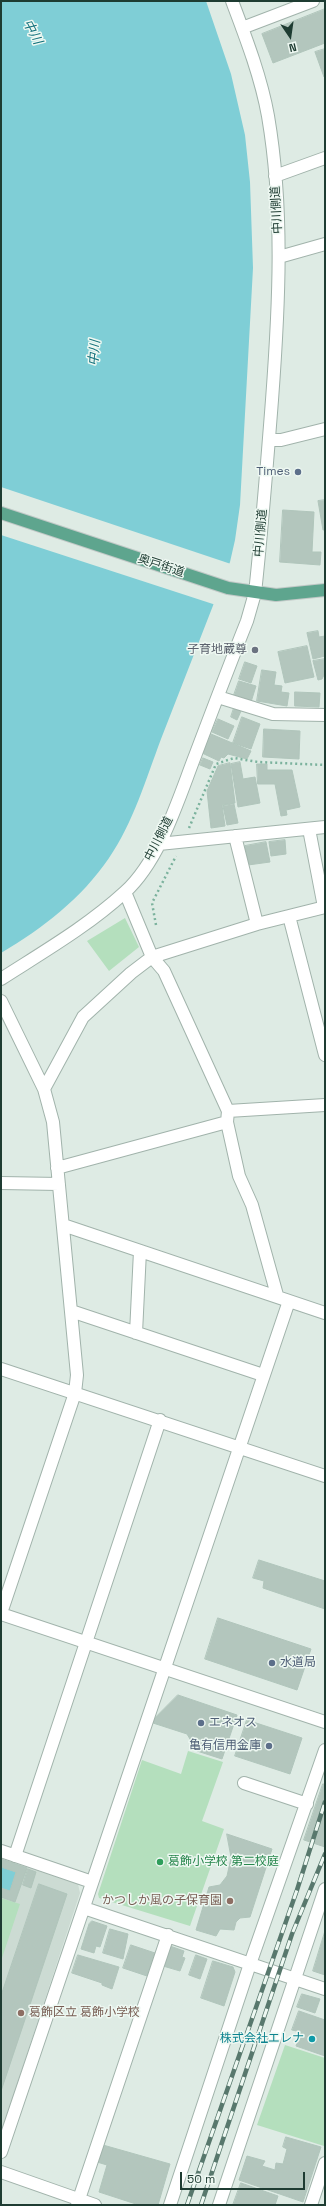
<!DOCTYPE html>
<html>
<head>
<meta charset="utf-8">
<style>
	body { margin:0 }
	#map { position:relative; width:326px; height:2206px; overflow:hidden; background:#deebe4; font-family:"Space Grotesk",sans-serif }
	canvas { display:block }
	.frame { position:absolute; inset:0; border:2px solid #1e3c32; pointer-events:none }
	.north { position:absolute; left:270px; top:16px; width:40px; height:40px; -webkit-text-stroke:3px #eef8f2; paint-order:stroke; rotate:167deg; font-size:11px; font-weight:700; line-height:16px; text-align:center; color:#1e3c32 }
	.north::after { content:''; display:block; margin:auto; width:14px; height:18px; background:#1e3c32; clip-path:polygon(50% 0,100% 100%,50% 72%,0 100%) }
	.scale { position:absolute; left:180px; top:2172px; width:125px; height:18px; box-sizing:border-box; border:2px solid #1e3c32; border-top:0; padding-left:5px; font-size:12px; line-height:14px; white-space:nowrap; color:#1e3c32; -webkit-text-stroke:3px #eef8f2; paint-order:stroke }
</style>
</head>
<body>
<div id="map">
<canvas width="326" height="2206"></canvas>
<div class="frame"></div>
<div class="north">N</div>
<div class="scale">50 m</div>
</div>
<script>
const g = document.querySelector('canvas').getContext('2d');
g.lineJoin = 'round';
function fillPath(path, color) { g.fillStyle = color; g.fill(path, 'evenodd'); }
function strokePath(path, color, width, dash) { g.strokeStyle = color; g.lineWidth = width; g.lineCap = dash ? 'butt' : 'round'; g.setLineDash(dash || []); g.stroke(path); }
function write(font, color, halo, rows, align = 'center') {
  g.font = font + ' "Space Grotesk","Noto Sans JP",sans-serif'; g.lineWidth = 3; g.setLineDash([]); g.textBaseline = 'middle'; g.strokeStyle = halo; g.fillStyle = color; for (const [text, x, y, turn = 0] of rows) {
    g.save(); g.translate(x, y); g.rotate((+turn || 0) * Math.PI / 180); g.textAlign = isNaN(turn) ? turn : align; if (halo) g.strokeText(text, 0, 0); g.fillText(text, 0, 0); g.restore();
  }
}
fillPath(new Path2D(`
	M1 1858 78 1884 80 1893 1 2133Z`), '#ccdbd3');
fillPath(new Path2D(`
	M125 918 139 947 109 971 87 941Z
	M188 1751 223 1762 202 1821 224 1829 190 1926 99 1898 98 1894 142 1760 181 1774Z
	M1 1898 20 1904 1 1961Z
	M285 2045 325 2058 324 2146 257 2125Z`), '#b4dfbd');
fillPath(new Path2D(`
	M1 1H206L231 74 245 135 250 182 253 268 240 505 235 540 230 562C207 621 184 680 161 739 146 779 133 823 109 858 81 899 43 928 1 953Z
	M1 1867 16 1872 10 1891 1 1888Z`), '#7fced6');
fillPath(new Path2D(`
	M1 487 231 564 216 605 1 535Z`), '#deebe4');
const building = new Path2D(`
	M325 9V43L273 63 262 34Z
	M325 49V77H324L315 52Z
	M325 500V530H323L318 501Z
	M283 510 314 512 312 552H321L320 565 280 562Z
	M318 631 319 637 325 636V656L313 659 307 633Z
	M307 646 314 677 285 683 278 652Z
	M325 659V673L322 679 318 680 313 661Z
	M245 662 257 666 251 683 239 679Z
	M262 670 276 672 274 685 282 686 281 692 289 693 287 706 257 701Z
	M239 681 256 686 251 702 234 695Z
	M295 692 320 693 319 707 295 706Z
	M234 708 241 711 237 720 231 717Z
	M242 717 260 724 251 749 233 743Z
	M218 719 234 726 228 739 212 732Z
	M264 729 300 731 299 759 263 757Z
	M211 734 251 751 247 759 228 754 224 758 221 757 219 761 202 753Z
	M203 758 213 762 210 769 200 765Z
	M240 762 243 779 255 777 260 803 238 807 231 764Z
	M230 763 235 803 222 805 225 826 211 828 207 791 218 766Z
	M257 764H267V770H292L300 807 286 810 287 815 281 816 275 784H258Z
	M234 804 238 823 227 825 223 806Z
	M285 840 286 854 271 856 269 842Z
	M266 842 270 862 248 865 245 846Z
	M259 1560 325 1581V1609L263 1588 264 1581 253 1578Z
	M218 1618 311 1649 297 1690 205 1659Z
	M178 1695 237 1715 222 1759 197 1751 187 1734 153 1723 154 1719Z
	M247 1720 302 1738 290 1774 235 1756Z
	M323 1784H325V1847L304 1840Z
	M227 1834 272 1849 250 1917 240 1918 236 1922 234 1930 220 1929 216 1936 196 1930 209 1887 220 1885 227 1876 231 1858Z
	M1 1859 27 1868 15 1902 1 1897V1888L10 1891 16 1872 1 1867Z
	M28 1869 36 1872 31 1888 23 1885Z
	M39 1884 67 1894 1 2091V1996Z
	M92 1921 107 1926 100 1947 96 1946 94 1953 81 1949 89 1924Z
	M110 1929 128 1934 123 1959 103 1953Z
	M325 1931V1975L313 1971Z
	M131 1945 155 1953 147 1976 123 1968Z
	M170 1946 184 1951 182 1957 185 1958 180 1971 163 1966Z
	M78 1955 119 1967 112 1989 102 1985V1983L72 1973Z
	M196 1955 207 1959 200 1979 189 1975Z
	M213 1961 233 1967 235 1972 224 2006 201 1998Z
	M302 1994 320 1999 315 2013 297 2007Z
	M299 2011 325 2020V2056L296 2046 301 2032 292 2030Z
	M286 2137 321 2147 303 2202 239 2180 247 2156 265 2161 262 2166 275 2170 276 2163 283 2164 287 2149 283 2147Z
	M103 2145 170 2164 158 2205H139L99 2192 107 2165 97 2162Z
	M241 2183 278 2196 275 2205H233Z`);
fillPath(building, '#b3c6bd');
strokePath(building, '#b0c5bb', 1);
const minor = new Path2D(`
	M242 28 313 1
	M275 176 325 158
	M279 257 325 244
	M269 440H281L325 429
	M218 697 273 714 325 715
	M309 829 324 907
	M235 836 257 924
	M159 844 325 827
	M125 892 152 957 164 971 228 1111 227 1122 239 1176 252 1205 277 1295
	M289 916 325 1055
	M1 979C43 952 88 926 125 892 160 860 178 800 195 756 212 711 229 666 247 621L255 593C262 529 267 464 272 400 279 306 284 210 268 116 261 77 246 38 232 1
	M1 1001 44 1089 53 1122 77 1375 75 1393 1 1613
	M44 1089 83 1017 131 973 152 957 257 924 325 907
	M228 1111 325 1105
	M57 1168 227 1122
	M1 1183 59 1184
	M63 1225 325 1313
	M71 1311 263 1375
	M136 1333 140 1251
	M1 1369 325 1476
	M1 1614 325 1722
	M244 1783 307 1804
	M1 1851 92 1882
	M15 1856 160 1420
	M84 1908 325 1989
	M1 2152 289 1301
	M1 2172 95 2205
	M77 2205 168 1935
	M170 2205 250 1964 325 1750
	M219 2205 325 1889
	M311 2205 325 2163`);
const major = new Path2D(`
	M1 513 228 588 276 595 325 590`);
strokePath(minor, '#a1b3ab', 14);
strokePath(major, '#c0c8c6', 14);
strokePath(new Path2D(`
	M189 828 216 764 234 758 258 762 325 765
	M156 925 152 903 176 856`), '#7bb29d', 2.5, [2, 3]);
strokePath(minor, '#fff', 12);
strokePath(major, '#5ea58e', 12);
const rail = new Path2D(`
	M187 2205 297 1890 325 1802
	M201 2205 292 1934 325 1854`);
strokePath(rail, '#58786d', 4.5);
strokePath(rail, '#eef8f2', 3, [9]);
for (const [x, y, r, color] of [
	[298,472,4,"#5c6f8a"],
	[255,650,4,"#6b7280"],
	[272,1663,4,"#5c6f8a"],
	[201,1723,4,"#5c6f8a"],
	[269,1746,4,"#5c6f8a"],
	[160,1862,4,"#2e9e5b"],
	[230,1901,4,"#8d6e63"],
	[21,2013,4,"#8d6e63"],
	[312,2039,4,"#0f9aa8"]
]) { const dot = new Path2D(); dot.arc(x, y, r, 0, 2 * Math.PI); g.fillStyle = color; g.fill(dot); strokePath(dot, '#eef8f2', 1.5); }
write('12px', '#1e3c32', '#eef8f2', [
	["中川側道",277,210,-93],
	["中川側道",261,533,-85],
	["奥戸街道",161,566,18],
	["中川側道",159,839,-63]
]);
write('12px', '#4e5e75', '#eef8f2', [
	["Times",290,472],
	["水道局",280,1663,"left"],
	["エネオス",209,1723,"left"],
	["亀有信用金庫",261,1746]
], 'right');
write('12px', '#5b616d', '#eef8f2', [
	["子育地蔵尊",247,650]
], 'right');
write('12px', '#27864d', '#eef8f2', [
	["葛飾小学校 第二校庭",168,1862]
], 'left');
write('12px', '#785e54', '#eef8f2', [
	["かつしか風の子保育園",222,1901],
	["葛飾区立 葛飾小学校",29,2013,"left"]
], 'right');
write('12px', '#0d838f', '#eef8f2', [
	["株式会社エレナ",304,2039]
], 'right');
write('italic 13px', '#13727d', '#eef8f2', [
	["中川",32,32,62],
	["中川",95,353,-86]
]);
</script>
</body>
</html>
